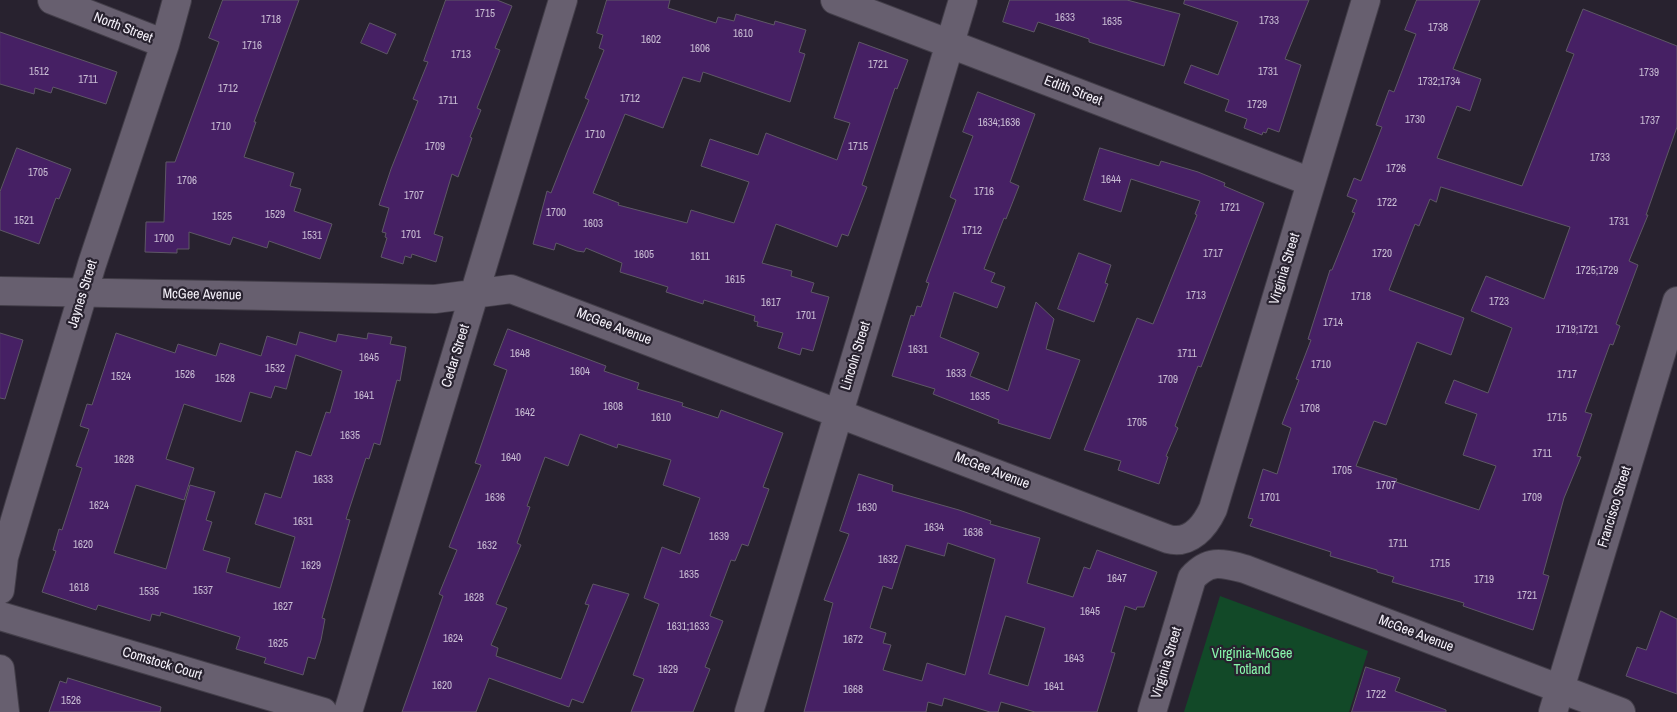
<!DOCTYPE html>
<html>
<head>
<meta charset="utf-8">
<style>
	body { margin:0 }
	canvas { display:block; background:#28222f }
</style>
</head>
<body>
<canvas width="1677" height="712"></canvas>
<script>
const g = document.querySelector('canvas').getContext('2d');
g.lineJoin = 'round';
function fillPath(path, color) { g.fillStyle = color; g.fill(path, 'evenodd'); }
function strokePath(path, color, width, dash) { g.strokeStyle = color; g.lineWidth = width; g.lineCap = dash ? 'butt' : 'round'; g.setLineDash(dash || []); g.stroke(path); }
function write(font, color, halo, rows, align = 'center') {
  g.font = font + ' "Archivo Narrow",sans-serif'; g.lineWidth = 4.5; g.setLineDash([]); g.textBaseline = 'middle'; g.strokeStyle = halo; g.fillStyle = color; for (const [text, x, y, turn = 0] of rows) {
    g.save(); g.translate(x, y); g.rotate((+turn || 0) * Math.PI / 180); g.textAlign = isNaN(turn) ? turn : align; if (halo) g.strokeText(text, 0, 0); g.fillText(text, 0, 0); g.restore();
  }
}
fillPath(new Path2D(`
	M1220 596 1368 651 1349 712H1184Z`), '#124928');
const building = new Path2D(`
	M223 0H299L254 122H256L244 157 294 173 290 186 301 189 294 211 332 224 320 259 269 241 267 248 233 237 230 245 189 232V249H177V253L145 252 146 222H164L166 162H175L219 42 209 38Z
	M446 0H497L512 6 495 48 500 50 477 108 481 110 470 137 472 138 458 177 452 174 434 234 443 237 436 262 412 254 411 258 405 256 403 264 381 257 387 238 385 237 386 233 382 232 389 208 379 205 391 169 418 101 413 99 428 62 424 61Z
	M607 0H670L668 8 716 23 718 17 734 21 736 14 774 25 775 21 806 30 799 52 805 54 790 102 703 72 700 82 683 77 663 128 625 114 593 193 619 203 618 205 687 223 691 210 734 223 749 182 701 166 710 139 758 155 766 133 837 160 850 123 834 118 859 42 908 60 897 89 895 88 862 185 867 187 848 236 842 234 837 247 776 224 762 263 792 271 791 276 814 283 811 292 829 297 813 351 802 348 800 355 778 348 783 333 757 326 758 322 754 321 755 316 704 300 703 304 666 292 668 287 620 272 622 263 586 248 584 252 577 251 556 243 554 250 533 244 547 191 551 193 568 150 589 100 585 98 604 50 599 48 603 35 597 33Z
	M1010 0H1127L1180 14 1164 66 1089 42V39L1038 22 1034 32 1003 22Z
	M1185 0H1309L1285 59 1301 65 1279 132 1268 128 1266 133 1263 132 1262 135 1244 128 1247 119 1225 111 1229 100 1184 83 1191 65 1218 75 1238 22 1184 4Z
	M1417 0H1480L1453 69 1481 79 1470 111 1457 106 1437 158 1522 186 1574 54 1566 51 1583 9 1677 46V127L1646 215H1648L1629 261 1638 265 1616 324 1620 326 1613 345 1610 344 1585 412 1592 414 1577 456 1581 457 1564 498 1543 574 1549 576 1533 630 1463 606 1464 603 1392 582 1394 577 1377 572V570L1330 556 1331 552 1250 526 1253 519 1248 518 1263 469 1277 474 1291 428 1282 424 1299 380 1296 379 1311 340 1308 339 1330 270H1332L1355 213 1352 212 1357 200 1347 196 1354 178 1361 181 1382 127 1376 125 1389 90 1394 92 1416 34 1405 30ZM1441 187 1570 227 1544 299 1486 276 1471 311 1512 328 1488 393 1454 380 1445 403 1477 414 1463 455 1496 466 1479 510 1396 482 1397 479 1356 466 1374 421 1386 425 1417 342 1451 355 1464 318 1389 290 1415 224 1419 226 1430 199 1436 202Z
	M370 23 396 34 387 54 361 43Z
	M0 32 117 72 106 104 53 87 51 93 35 88 34 94 0 84Z
	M978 92 1035 114 1010 182 1019 186 1006 219 1004 218 984 269 995 273 991 282 1005 287 997 308 954 292 940 337 979 353 970 376 1008 391 1036 302 1054 319 1046 349 1080 360 1050 439 998 423 999 420 933 394 935 389 892 376 911 315 914 316 917 306 921 307 929 283 926 282 956 200 950 197 973 136 963 132Z
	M17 148 71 169 59 199 56 198 39 244 0 230V192Z
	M1100 148 1159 166 1161 161 1198 172 1225 183 1224 186 1264 203 1201 367 1198 366 1175 426 1178 428 1166 456 1168 457 1159 484 1118 470 1121 461 1084 450 1137 318 1153 324 1197 215 1195 214 1200 201 1131 179 1121 212 1084 200Z
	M1079 253 1111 265 1105 283 1108 284 1094 322 1058 309Z
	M508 329 606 366 604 371 639 383 637 389 683 403 682 406 718 418 721 410 783 433 763 487 769 489 748 546 742 544 735 561 731 560 710 616 723 621 705 667 710 669 693 712H631L644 679 633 675 659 604 644 598 662 547 680 554 700 498 663 485 671 460 618 444 617 448 580 434 568 466 545 457 527 506 530 507 517 543 521 545 496 604 507 608 491 645 498 648 496 656 561 679 589 605 585 604 593 584 629 594 583 703 572 699 569 707 489 678 476 712H402L443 596 439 594 457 550 449 547 481 465 475 463 507 370 494 365Z
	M300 332 336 342 338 334 367 339 368 333 392 337 390 344 406 347 400 381 397 380 380 445 374 443 369 459 366 458 346 519 350 520 322 618 325 619 321 640 315 659 308 657 303 675 264 663 266 658 236 649 240 637 161 612 160 616 152 614 150 621 98 605 96 610 42 592 56 551 53 550 59 529 62 530 82 468 76 466 89 429 80 426 87 404 92 405 116 333 175 353 178 344 216 356 220 343 261 356 267 336 296 345ZM296 355 342 371 330 413 326 412 311 456 296 451 281 498 265 493 255 524 295 537 280 588 226 572 230 558 203 550 212 522 206 520 215 492 190 485 166 569 114 553 136 485 184 500 194 468 166 459 184 404 241 422 250 392 271 398 275 386 286 389Z
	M0 333 23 340 5 399 0 398Z
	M859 474 893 485 892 491 959 510 991 521 990 524 1040 538 1027 583 1073 597 1084 567 1090 569 1097 550 1157 572 1144 607H1137L1136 610 1125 606 1111 652 1115 653 1097 712H1035L1001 702 998 712H990L944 698 942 706 928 702 926 712H804L833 603 824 600 849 534 840 531ZM948 543 995 559 965 675 927 663 922 681 883 670 891 645 883 643 886 633 870 628 883 586 892 589 906 545 944 556ZM1006 616 1045 628 1028 686 989 674Z
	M1661 611 1677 619V694L1626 676 1637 647 1646 650Z
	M1366 667 1400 678 1395 691 1446 710V712H1352Z
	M68 678 161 707 160 712H49L60 681 66 683Z`);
fillPath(building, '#462064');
strokePath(building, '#5e5766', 1);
const minor = new Path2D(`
	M52 0 165 44
	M835 0 1311 182
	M0 291 435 299 511 289 1168 539C1190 545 1205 526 1213 509L1366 0
	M0 590 4 557 20 503 92 264 165 44 177 0
	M0 616 323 712
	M0 669 5 712
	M348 712 563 0
	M749 712 963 0
	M1152 712 1192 578C1209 559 1221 563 1245 569L1621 712
	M1553 712 1677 301`);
strokePath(minor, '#433e49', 30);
strokePath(minor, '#675f6f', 28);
write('11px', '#c9bdd4', null, [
	["1715",485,14],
	["1633",1065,18],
	["1718",271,20],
	["1733",1269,21],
	["1635",1112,22],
	["1738",1438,28],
	["1610",743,34],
	["1602",651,40],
	["1716",252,46],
	["1606",700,49],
	["1713",461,55],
	["1721",878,65],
	["1512",39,72],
	["1731",1268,72],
	["1739",1649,73],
	["1711",88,80],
	["1732;1734",1439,82],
	["1712",228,89],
	["1712",630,99],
	["1711",448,101],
	["1729",1257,105],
	["1730",1415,120],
	["1737",1650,121],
	["1634;1636",999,123],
	["1710",221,127],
	["1710",595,135],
	["1709",435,147],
	["1715",858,147],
	["1733",1600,158],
	["1726",1396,169],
	["1705",38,173],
	["1644",1111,180],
	["1706",187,181],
	["1716",984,192],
	["1707",414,196],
	["1722",1387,203],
	["1721",1230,208],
	["1700",556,213],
	["1529",275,215],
	["1525",222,217],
	["1521",24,221],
	["1731",1619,222],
	["1603",593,224],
	["1712",972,231],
	["1701",411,235],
	["1531",312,236],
	["1700",164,239],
	["1717",1213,254],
	["1720",1382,254],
	["1605",644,255],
	["1611",700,257],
	["1725;1729",1597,271],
	["1615",735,280],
	["1713",1196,296],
	["1718",1361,297],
	["1723",1499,302],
	["1617",771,303],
	["1701",806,316],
	["1714",1333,323],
	["1719;1721",1577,330],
	["1631",918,350],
	["1648",520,354],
	["1711",1187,354],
	["1645",369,358],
	["1710",1321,365],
	["1532",275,369],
	["1604",580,372],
	["1633",956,374],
	["1526",185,375],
	["1717",1567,375],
	["1524",121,377],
	["1528",225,379],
	["1709",1168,380],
	["1641",364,396],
	["1635",980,397],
	["1608",613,407],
	["1708",1310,409],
	["1642",525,413],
	["1610",661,418],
	["1715",1557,418],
	["1705",1137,423],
	["1635",350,436],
	["1711",1542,454],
	["1640",511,458],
	["1628",124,460],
	["1705",1342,471],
	["1633",323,480],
	["1707",1386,486],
	["1636",495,498],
	["1701",1270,498],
	["1709",1532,498],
	["1624",99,506],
	["1630",867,508],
	["1631",303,522],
	["1634",934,528],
	["1636",973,533],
	["1639",719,537],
	["1711",1398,544],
	["1620",83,545],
	["1632",487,546],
	["1632",888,560],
	["1715",1440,564],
	["1629",311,566],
	["1635",689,575],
	["1647",1117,579],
	["1719",1484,580],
	["1618",79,588],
	["1537",203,591],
	["1535",149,592],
	["1721",1527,596],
	["1628",474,598],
	["1627",283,607],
	["1645",1090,612],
	["1631;1633",688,627],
	["1624",453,639],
	["1672",853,640],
	["1625",278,644],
	["1643",1074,659],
	["1629",668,670],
	["1620",442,686],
	["1641",1054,687],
	["1668",853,690],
	["1722",1376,695],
	["1526",71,701]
]);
write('14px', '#f5f1fa', '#28222f', [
	["North Street",123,28,21],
	["Edith Street",1073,91,21],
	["Virginia Street",1285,269,-73],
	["Jaynes Street",83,294,-73],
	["McGee Avenue",202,295,1],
	["McGee Avenue",614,327,21],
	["Cedar Street",456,356,-73],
	["Lincoln Street",856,356,-73],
	["McGee Avenue",992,471,21],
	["Francisco Street",1615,507,-73],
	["McGee Avenue",1416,634,21],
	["Virginia Street",1167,663,-73],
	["Comstock Court",162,664,17]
]);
write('14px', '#88f7ac', '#28222f', [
	["Virginia-McGee",1252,654],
	["Totland",1252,670]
]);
</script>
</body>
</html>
